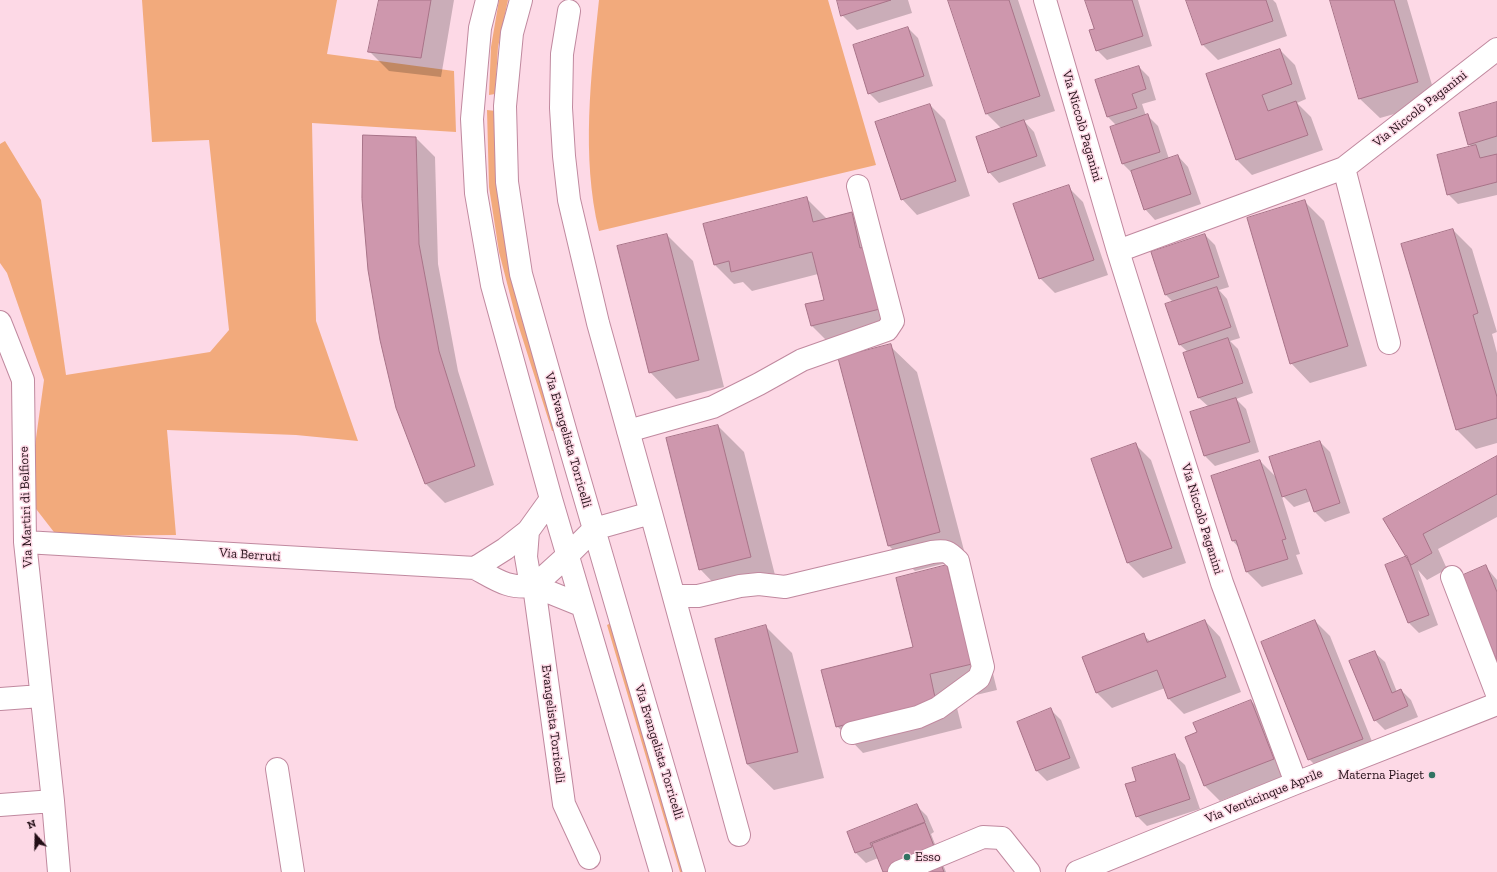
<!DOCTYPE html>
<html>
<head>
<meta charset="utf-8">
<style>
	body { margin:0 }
	#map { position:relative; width:1497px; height:872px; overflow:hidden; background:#fdd9e6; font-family:"Zilla Slab",serif }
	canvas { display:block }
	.north { position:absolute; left:16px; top:816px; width:40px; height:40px; -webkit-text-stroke:3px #fdd9e6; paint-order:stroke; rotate:340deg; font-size:11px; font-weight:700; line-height:16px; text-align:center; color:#230f17 }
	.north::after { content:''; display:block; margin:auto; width:14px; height:18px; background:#230f17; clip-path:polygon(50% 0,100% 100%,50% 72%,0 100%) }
</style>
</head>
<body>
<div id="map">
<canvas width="1497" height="872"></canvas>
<div class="north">N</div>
</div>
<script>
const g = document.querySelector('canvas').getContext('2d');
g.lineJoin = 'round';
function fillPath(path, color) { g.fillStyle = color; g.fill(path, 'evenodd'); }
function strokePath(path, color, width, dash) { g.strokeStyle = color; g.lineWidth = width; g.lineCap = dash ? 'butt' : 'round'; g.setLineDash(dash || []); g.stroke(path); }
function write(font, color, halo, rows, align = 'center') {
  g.font = font + ' "Zilla Slab",serif'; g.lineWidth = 3; g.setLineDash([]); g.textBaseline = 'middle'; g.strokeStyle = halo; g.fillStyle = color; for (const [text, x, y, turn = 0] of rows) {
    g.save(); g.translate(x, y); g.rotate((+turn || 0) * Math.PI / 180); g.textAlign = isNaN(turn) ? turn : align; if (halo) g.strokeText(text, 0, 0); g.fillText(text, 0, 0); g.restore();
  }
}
fillPath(new Path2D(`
	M142 0H337L327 54 454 71 456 132 312 123 316 321 358 441 296 435 167 430 176 535 57 536 33 505V460L44 380 7 273 0 263V144L5 141 41 200 66 375 210 352 229 330 209 140 152 142Z
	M499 0H508L498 47 495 94 489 95 491 47Z
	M599 0H828L876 165 599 231C581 156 591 76 599 0Z
	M487 110 496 111 558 430 552 431 516 318 499 252 489 187Z
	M613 622 685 872H680L607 625Z`), '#f2aa7c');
fillPath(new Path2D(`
	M381 0H454L441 77 389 71 369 51Z
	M838 0H908L912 13 857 30 842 15Z
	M949 0H1018L1055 111 1024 121 1034 132 1046 166 999 183 989 172 1002 129 987 114Z
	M1086 0H1138L1152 46 1107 60 1097 50 1095 30Z
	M1187 0H1273L1276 3 1287 36 1218 60 1203 45Z
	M1331 0H1407L1437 102 1380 118 1360 99Z
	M908 28 918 38 933 86 879 103 869 93Z
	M1280 50 1295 65 1306 99 1297 103 1311 117 1323 150 1252 175 1237 160Z
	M1139 67 1149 77 1156 100 1142 104 1146 116H1148L1158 126 1169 159 1178 156 1188 167 1201 204 1155 220 1145 209 1134 175 1123 164 1111 128 1117 126 1108 117 1096 81Z
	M1497 103V195L1458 204 1448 194 1472 147 1469 144Z
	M930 105 945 120 970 196 917 215 902 199Z
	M416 138 435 157 438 264 458 371 494 485 445 503 426 484Z
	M1068 187 1083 202 1108 275 1055 293 1040 278Z
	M807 199 827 219 851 213 871 232 888 266 903 327 831 345 812 326 807 305 825 300 818 274 752 291 743 282 734 284 715 265Z
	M1305 202 1324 221 1367 366 1310 383 1291 363Z
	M1453 230 1472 249 1497 332 1492 334 1497 353V443L1476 449 1457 430Z
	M667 235 693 261 724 387 676 399 650 372Z
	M1205 235 1215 245 1229 287 1219 290 1227 299 1240 338 1230 341 1238 349 1253 393 1236 399 1246 409 1259 452 1215 466 1205 456 1191 413 1209 407 1199 398 1184 353 1188 352 1179 344 1174 303 1166 295Z
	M890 346 917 372 966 558 915 571 888 545Z
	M718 426 744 452 777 583 726 596 700 569Z
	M1320 442 1330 452 1350 513 1325 522 1315 512 1311 501 1294 507 1281 494 1300 554 1296 555 1303 574 1262 587 1247 572 1239 548 1233 541 1212 476 1260 461 1277 478Z
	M1136 445 1151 460 1186 563 1143 578 1128 563 1093 459Z
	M1497 457V517L1438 549 1447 569 1427 580 1418 570 1438 625 1419 633 1409 623 1408 557 1384 519Z
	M947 566 973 593 997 690 955 700 962 728 863 753 837 726 915 647ZM954 596H956L974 668 972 669Z
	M1486 567 1497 580V658Z
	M1205 621 1220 637 1241 692 1184 714 1168 698 1165 688 1112 708 1097 693 1084 657 1143 635 1151 642Z
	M1315 621 1330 636 1377 754 1324 774 1309 759Z
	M766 627 792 653 824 778 774 790 747 764 716 639Z
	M1374 652 1385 662 1397 692 1401 690 1411 700 1418 717 1385 730 1375 720Z
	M1251 701 1266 716 1289 774 1220 801 1205 786 1186 738 1198 733Z
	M1051 710 1061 720 1080 768 1047 781 1037 771Z
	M1174 755 1185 765 1200 809 1147 826 1137 816V781Z
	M917 806 927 816 934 832 931 834 946 872H884L878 858 866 863 856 853Z`), '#0003');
const building = new Path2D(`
	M379 0H431L421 58 368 52Z
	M837 0H891L841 16Z
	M948 0H1009L1040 96 986 114Z
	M1085 0H1132L1143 36 1096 51 1089 30 1094 29Z
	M1186 0H1266L1273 21 1202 45Z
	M1330 0H1394L1418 82 1359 99Z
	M908 27 924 76 868 94 853 45Z
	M1280 49 1292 84 1262 95 1268 111 1296 101 1308 135 1236 160 1206 74Z
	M1139 66 1146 89 1132 94 1137 108 1107 117 1095 80Z
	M1497 102V136L1468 145 1459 113Z
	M930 104 956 181 901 200 875 122Z
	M1148 114 1160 152 1122 164 1110 127Z
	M1024 120 1037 156 988 173 976 137Z
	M363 135 416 137 419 244 439 351 475 466 425 484 396 408 380 340 368 270 362 199Z
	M1476 145 1480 158 1497 154V182L1447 195 1437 155Z
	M1178 155 1191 194 1144 210 1131 171Z
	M1069 185 1094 260 1039 279 1013 204Z
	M807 197 813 222 852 212 860 248 869 246 884 308 811 326 805 304 824 300 812 252 731 272 729 261 714 265 703 224Z
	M1305 200 1348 346 1290 364 1247 218Z
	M1453 229 1478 313 1473 315 1497 397V418L1456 430 1401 244Z
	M667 234 699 360 649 373 617 246Z
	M1205 234 1219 277 1165 295 1151 252Z
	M1217 287 1231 327 1179 345 1165 304Z
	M1228 338 1243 383 1198 398 1183 353Z
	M891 344 940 532 888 546 838 358Z
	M1236 398 1250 442 1204 456 1190 412Z
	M718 425 751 557 699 570 666 438Z
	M1320 441 1340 503 1314 512 1306 489 1282 497 1269 457Z
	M1136 443 1172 548 1127 563 1091 459Z
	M1497 456V494L1423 534 1432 553 1411 565 1383 519Z
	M1260 460 1286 539 1282 540 1288 559 1246 572 1236 540 1232 541 1211 476Z
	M1407 556 1429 615 1408 623 1385 565Z
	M947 565 972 664 930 674 936 702 836 727 821 670 913 647 896 578Z
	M1486 565 1497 592V661L1461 576Z
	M1205 620 1226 677 1168 699 1157 670 1096 693 1082 657 1144 633 1147 642Z
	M1315 620 1363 739 1308 760 1261 642Z
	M766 625 798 752 747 764 715 639Z
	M1375 651 1392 693 1401 689 1408 706 1374 721 1349 661Z
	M1251 700 1274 759 1204 786 1185 737 1197 732 1193 723Z
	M1051 708 1070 758 1036 771 1017 722Z
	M1175 754 1190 799 1136 817 1125 784 1136 781 1132 768Z
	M917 804 925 822 870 843 872 847 855 853 847 832Z
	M925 823 944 872H883L872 844Z`);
fillPath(building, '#ce97ad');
strokePath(building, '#a87388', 1);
const minor = new Path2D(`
	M487 0 480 28 472 119 476 193 492 285 551 499 661 872
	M521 0 512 33 505 106 507 182 521 274 568 440 694 872
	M1045 0 1118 251 1222 583 1296 783
	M569 11 562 54 561 108 564 156 569 200 598 323 651 513 739 835
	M1344 168 1389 343
	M1118 251 1344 168 1497 49
	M0 322 23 380 25 542 53 801 59 872
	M628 431 713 407 759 384 802 360 887 330 893 321 858 186
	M528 531 526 557 531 586
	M25 542 475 568C497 580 508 589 534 586L567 556 594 529 651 513
	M475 568 505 549 528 531 551 499
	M1452 577 1497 694
	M534 586 564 804 589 858
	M534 586 581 605
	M674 596H698L740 586 759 584 785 587 932 552C946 550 948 551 958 561L983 667 979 678 938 708 918 717 852 733
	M0 699 41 696
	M277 769 293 872
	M0 805 53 801
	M899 872 983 837 1002 838 1029 872
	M1077 872 1296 783 1497 704`);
strokePath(minor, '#c0899f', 24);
strokePath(minor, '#fff', 22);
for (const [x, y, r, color] of [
	[1432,775,4,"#327362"],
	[907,857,4,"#327362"]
]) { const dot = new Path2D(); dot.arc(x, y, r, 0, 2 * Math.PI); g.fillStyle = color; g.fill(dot); strokePath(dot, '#fdd9e6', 1.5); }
write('13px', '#230f17', '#fdd9e6', [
	["Via Niccolò Paganini",1420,109,-38],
	["Via Niccolò Paganini",1082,126,74],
	["Via Evangelista Torricelli",568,440,74],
	["Via Martiri di Belfiore",26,507,-92],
	["Via Niccolò Paganini",1202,519,73],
	["Via Berruti",250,555,4],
	["Evangelista Torricelli",553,724,83],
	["Via Evangelista Torricelli",659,752,73],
	["Via Venticinque Aprile",1264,796,-22]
]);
write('13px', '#230f17', '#fdd9e6', [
	["Materna Piaget",1424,775],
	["Esso",915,857,"left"]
], 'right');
</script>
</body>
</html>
